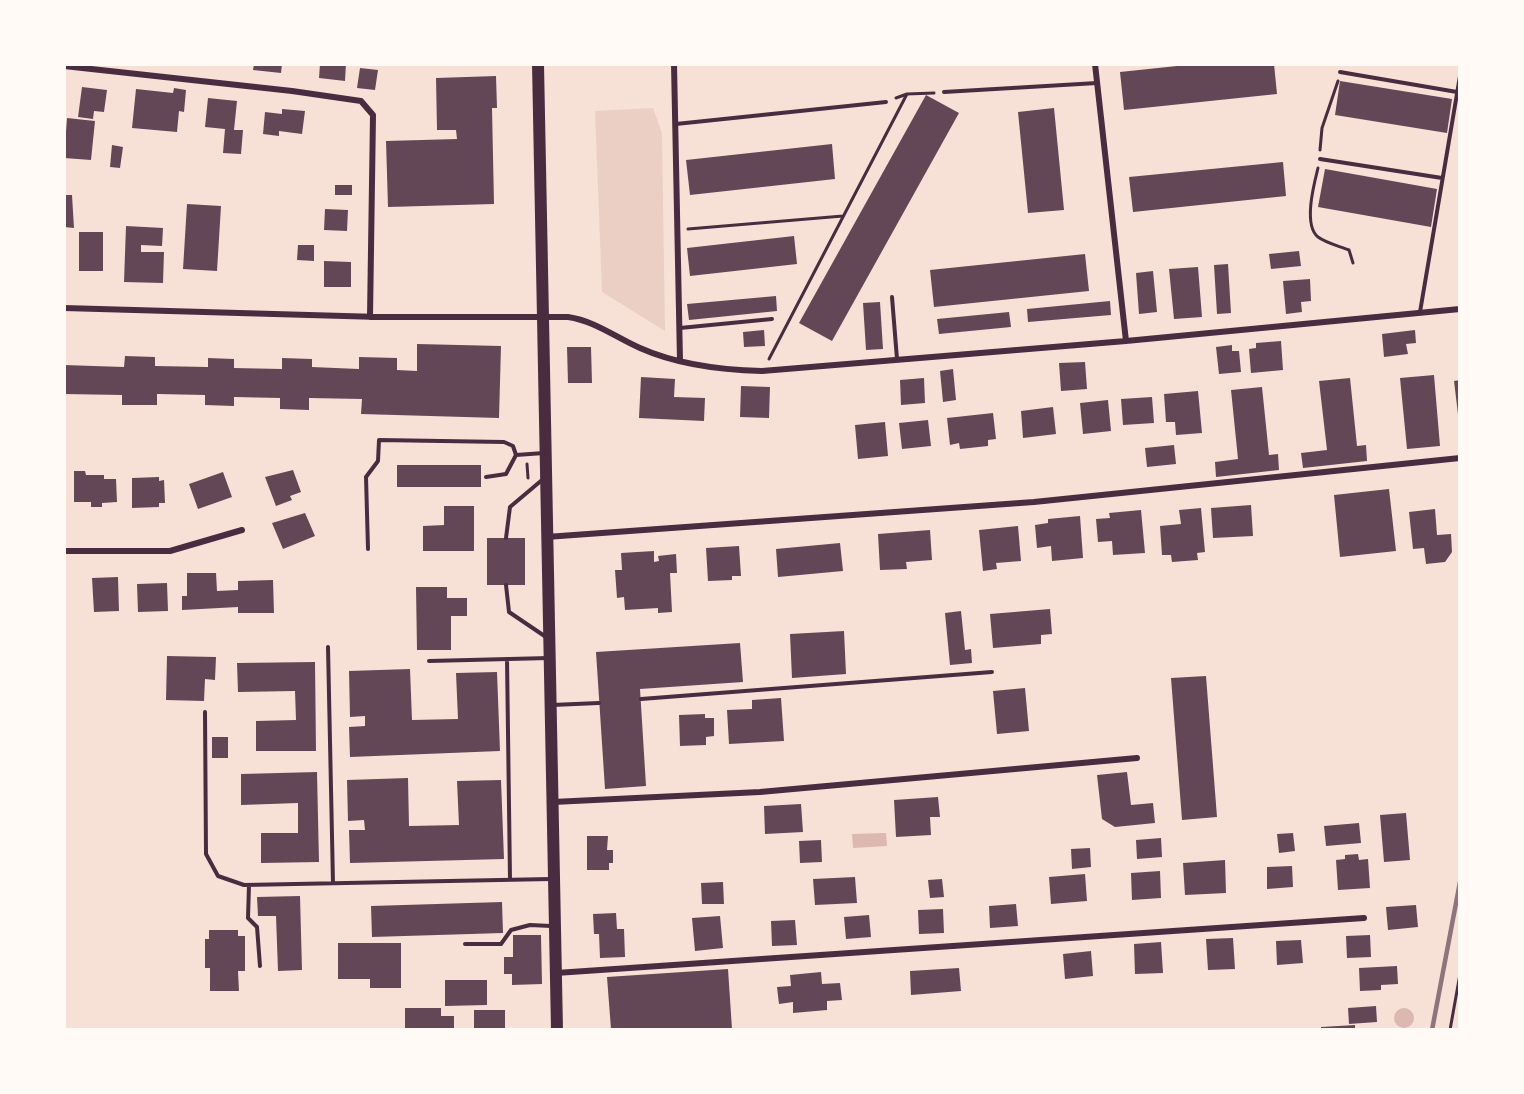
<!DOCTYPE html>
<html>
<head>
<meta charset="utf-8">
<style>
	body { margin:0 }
	#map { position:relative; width:1524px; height:1094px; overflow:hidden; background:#f7e1d7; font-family:Barlow,sans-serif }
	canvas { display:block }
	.frame { position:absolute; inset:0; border:66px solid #fffaf5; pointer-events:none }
</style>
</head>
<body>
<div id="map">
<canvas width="1524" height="1094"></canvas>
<div class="frame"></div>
</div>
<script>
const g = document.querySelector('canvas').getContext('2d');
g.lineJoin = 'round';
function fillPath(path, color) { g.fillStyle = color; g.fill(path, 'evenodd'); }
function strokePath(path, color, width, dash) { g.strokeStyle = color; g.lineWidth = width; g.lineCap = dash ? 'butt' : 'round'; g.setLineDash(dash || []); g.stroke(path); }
fillPath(new Path2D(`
	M653 108 662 133 665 331 602 292 595 111Z`), '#ebcfc5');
fillPath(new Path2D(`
	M886 833 887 846 853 848 852 834Z
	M1394 1018a10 10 0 1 1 20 0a10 10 0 1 1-20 0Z`), '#dcb8b0');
fillPath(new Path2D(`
	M254 64H282L281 73 253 70Z
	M320 64H346L345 81 319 78Z
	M1196 64H1274L1277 94 1124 110 1120 72Z
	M360 68 378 70 375 90 357 88Z
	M496 76 497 108H492L494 204 388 207 386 141 457 139 456 130H437L436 78Z
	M1340 81 1452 99 1447 133 1335 115Z
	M82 87 107 90 104 112 94 111 93 119 78 117Z
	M174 88 186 90 184 112 179 111 177 132 132 128 136 89 173 93Z
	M926 95 959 113 832 341 799 323Z
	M208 98 237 101 234 130H243L241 154 223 153 225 129 205 127Z
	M1054 108 1064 210 1028 213 1018 112Z
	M282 109 305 111 302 134 279 131V136L263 134 265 112 282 114Z
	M67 118 95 121 91 160 64 158Z
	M832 144 835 179 690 195 686 160Z
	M112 145 123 147 120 168 110 167Z
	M1283 162 1286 196 1133 212 1129 177Z
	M1325 169 1437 189 1431 227 1318 207Z
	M335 185H352V195H335Z
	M64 195H72L74 228 64 227Z
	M187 204 221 206 217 271 183 269Z
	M325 209 348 210 347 231 324 230Z
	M126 226 163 228 162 246 141 245V252H164L163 283 124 282Z
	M79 232H103V271H79Z
	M794 236 797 264 690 276 687 248Z
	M298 245H314V261L297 260Z
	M1299 251 1301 266 1271 269 1269 254Z
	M1085 254 1089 291 934 307 930 270Z
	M324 261 351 262V287H324Z
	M1228 264 1231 313 1217 314 1214 265Z
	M1198 267 1202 317 1174 319 1169 269Z
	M1153 271 1157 312 1139 314 1136 273Z
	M1310 279 1311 301 1301 302 1302 312 1286 314 1283 281Z
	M776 296 777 311 689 320 687 304Z
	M1110 301 1111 315 1028 322 1027 309Z
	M880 302 883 349 866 350 863 303Z
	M1009 312 1011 327 939 334 937 319Z
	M764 330 765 346 744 347 743 332Z
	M1415 330 1416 343 1406 344 1408 354 1384 357 1382 334Z
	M1281 341 1283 370 1251 373 1249 349 1256 348V343Z
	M417 344 501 346 499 418 361 414 362 399 309 398V410L280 409V398L234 397V406L205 405V395L157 394V405H122V395L64 394V365L124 367 125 356 155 357V366L208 367V358L234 359V368L282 369V358L312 359V367L359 369V357L397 358V370L417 371Z
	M1232 345V351H1239L1241 372 1219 374 1216 347Z
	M567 347H591L592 383H568Z
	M1085 362 1087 389 1061 391 1059 363Z
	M953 369 956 400 943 402 940 371Z
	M1434 375 1440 446 1407 449 1400 378Z
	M641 377 675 379 674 397 705 398 704 421 639 418Z
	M924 378 925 403 901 405 900 380Z
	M1350 378 1357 446 1366 445 1367 461 1303 468 1301 453 1327 450 1319 381Z
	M1460 380V414H1458L1454 381Z
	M741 386 770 387 769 418 740 417Z
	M1262 387 1269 455 1278 454 1279 470 1216 477 1215 462 1238 459 1231 390Z
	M1198 391 1202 433 1176 435 1175 422H1166L1164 394Z
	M1152 397 1154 423 1123 425 1121 399Z
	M1108 400 1111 431 1083 434 1080 403Z
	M1053 407 1056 434 1023 438 1021 411Z
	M993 413 996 439 988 440V446L960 449 959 443 950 445 947 418Z
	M928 420 931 446 902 449 899 423Z
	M885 422 888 456 858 459 855 425Z
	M1174 445 1176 464 1147 467 1145 448Z
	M397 465H481V487H397Z
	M293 470 301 492 290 496 292 500 276 506 265 477Z
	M74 471H85L86 475H104V479H116L117 502 102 503V507H91V502H74Z
	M223 472 232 497 198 509 189 484Z
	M159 477V481L164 480 165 503H159V507L132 508V478Z
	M1389 489 1396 551 1340 557 1334 495Z
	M1251 505 1253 536 1213 538 1211 508Z
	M444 506H474V551H423V526L444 525Z
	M1201 508 1205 552 1197 553 1198 560 1172 562 1171 555H1162L1160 526 1181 524 1179 510Z
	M1435 509 1437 535 1451 534 1452 552 1445 562 1426 564 1424 548 1413 549 1409 512Z
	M1141 510 1145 553 1113 555 1112 541 1098 542 1096 519 1110 518 1109 513Z
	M305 513 315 536 283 549 272 523Z
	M1080 516 1083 558 1052 561 1051 546 1037 548 1035 525 1048 523V519Z
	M1018 526 1021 561 996 563 997 569 983 571 979 530Z
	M930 530 932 560 906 562 907 569 880 570 878 534Z
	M487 538H525V585H487Z
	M840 543 843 571 778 577 776 549Z
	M739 546 741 576H732V580L708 581 706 548Z
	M654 551V562L659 561 658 556 676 554 677 573H670L672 612 658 613V608L625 610 624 597 617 598 615 570H622L621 553Z
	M187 573H216L217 591 238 590V581L273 580 274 613H238V607L182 610V596H187Z
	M118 577 119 611 94 612 92 578Z
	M167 583 168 611 138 612 137 584Z
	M416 587H447V598H467V616H451V650H417Z
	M1050 609 1052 634 1041 635V644L993 648 990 614Z
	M961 611 965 650 971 649 972 663 950 665 945 613Z
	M844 631 846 674 792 678 790 634Z
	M740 643 743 682 640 689 646 786 605 789 596 652Z
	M167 656 216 657 215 680 205 679 204 701 166 700Z
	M315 662 316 751H256V721L296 720 295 691 238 692 237 663Z
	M410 669 412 720 458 719 456 673 497 672 500 751 350 757 349 727 365 726V716L350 717 349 671Z
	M1206 676 1217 817 1182 820 1171 678Z
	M1025 688 1029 731 997 734 993 691Z
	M781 698 784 741 729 744 727 710 752 709V700Z
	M705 714V718H714V736L706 737V745L680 746 679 715Z
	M212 737H228V758H212Z
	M317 772 319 862 261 863V833H298V803L241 805V774Z
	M1127 772 1131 805 1153 803 1155 823 1115 827 1102 819 1097 775Z
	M408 778 409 826 459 825 457 781 501 780 504 859 350 863 349 830H365L364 820 348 821 347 780Z
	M938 797 940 817H930L931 835 896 837 894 800Z
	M801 804 803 832 765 834 764 806Z
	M1406 813 1410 860 1384 862 1380 815Z
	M1359 823 1361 843 1326 846 1324 826Z
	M1293 833 1295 851 1279 853 1277 834Z
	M587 836H608L607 850H613V863H609V870H587Z
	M1161 838 1162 857 1137 859 1136 840Z
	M821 840 822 862 800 863 799 841Z
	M1090 848 1091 867 1072 869 1071 849Z
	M1358 854 1359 860 1368 859 1370 888 1338 890 1336 860 1345 859V855Z
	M1225 860 1226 893 1185 895 1183 863Z
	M1292 866 1293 887 1267 889V867Z
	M1160 871 1161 898 1132 900 1131 873Z
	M1085 874 1087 901 1051 904 1049 877Z
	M855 877 857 903 815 905 813 879Z
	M942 879 944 897 930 898 928 880Z
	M723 882 724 904H702L701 883Z
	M300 896 302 970 278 971 276 916H258L257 897Z
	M502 902 503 933 372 937 371 906Z
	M1016 904 1018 926 990 928 989 906Z
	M1416 905 1418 927 1388 930 1386 907Z
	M943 909 944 933 919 934 918 910Z
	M616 913 617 929H624L625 957 600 958 599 934H594L593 914Z
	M869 915 871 937 846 939 844 917Z
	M720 916 723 948 695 951 692 918Z
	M795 920 797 945 772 946 771 921Z
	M209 930H238V936H245V971H238L239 991H210V968H205V939H209Z
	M513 935H541L542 984 512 985V974H504V957H513Z
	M1370 935 1371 957 1347 958 1346 936Z
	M1233 938 1235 969 1208 970 1206 939Z
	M1301 940 1303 963 1277 965 1276 941Z
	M1161 942 1163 973 1135 974 1134 944Z
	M338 943H401V988H370V979H338Z
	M1091 951 1093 976 1065 979 1063 954Z
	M1397 966 1398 984 1381 985V990L1360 991 1359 968Z
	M959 968 961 991 911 995 910 971Z
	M728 969 732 1029H611L607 977Z
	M821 972 822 984 840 983 842 1000 827 1001V1010L793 1013V1002L779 1004 777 987 791 986 790 975Z
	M445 980H487V1005L445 1006Z
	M1376 1006 1377 1022 1349 1024 1348 1008Z
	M405 1008H441V1016H454V1029H405Z
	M474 1010H505V1029H474Z
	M1355 1025V1029H1321V1027Z`), '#644757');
strokePath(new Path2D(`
	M896 98 907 94 934 93
	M1320 150 1322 128 1338 81
	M1318 168C1314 184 1303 225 1318 237 1326 243 1339 246 1349 250L1353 263
	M688 229 843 216
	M769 359 907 94
	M527 464 528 478
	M1450 1030 1460 974`), '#4a2c40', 3);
strokePath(new Path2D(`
	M1340 72 1457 92
	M944 92 1097 83
	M676 124 886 102
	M1320 159 1442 178
	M892 297 897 359
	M1420 312 1460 76
	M680 328 772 319
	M486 477 506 474 516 455
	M506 538 510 507 542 480
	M368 549 366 477 378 461 379 440 504 442 513 446 516 455 544 453
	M506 585 509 612 546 637
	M328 647 333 883
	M507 659 510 879
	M429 661 549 658
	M641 699 992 672
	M552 705 599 703
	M205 712 206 854 218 876 244 885 551 879
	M249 885 248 918 257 927 260 966
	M465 944H501L511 930 530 925 551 926`), '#4a2c40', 4);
strokePath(new Path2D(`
	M674 64 680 361
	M1095 64 1126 341
	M64 66 292 91 361 101 373 115 370 317
	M64 308 379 317H568C595 321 615 337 640 348 678 365 721 370 762 371L1126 341 1460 309
	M546 537 1034 502 1460 458
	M64 551H170L242 530
	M553 802 760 792 1137 758
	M556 973 1364 918`), '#4a2c40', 6);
strokePath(new Path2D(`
	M538 64 557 1030`), '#4a2c40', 12);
strokePath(new Path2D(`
	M1432 1030 1460 882`), '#8f747c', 4.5);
</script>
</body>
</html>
